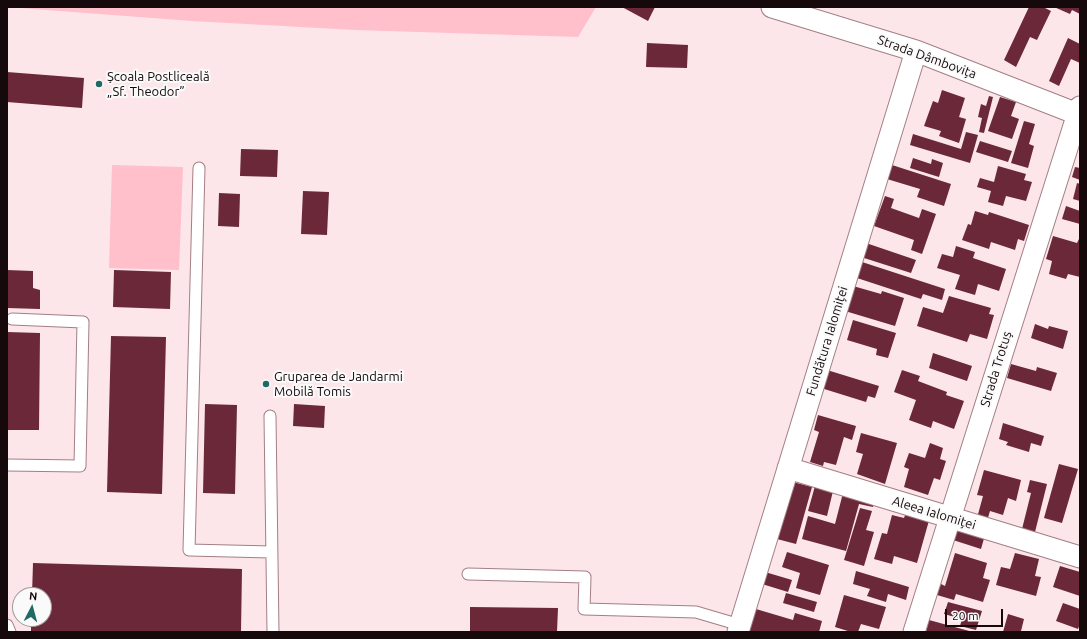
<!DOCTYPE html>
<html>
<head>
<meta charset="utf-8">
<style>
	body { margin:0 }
	#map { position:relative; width:1087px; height:639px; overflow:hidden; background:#fde6e9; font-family:Ubuntu,sans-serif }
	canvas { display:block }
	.frame { position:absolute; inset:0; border:8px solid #15090b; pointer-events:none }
	.north { position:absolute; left:12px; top:587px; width:40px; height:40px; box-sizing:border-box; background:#fafafa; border:1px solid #9e9a9a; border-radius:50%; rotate:6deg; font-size:11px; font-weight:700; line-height:16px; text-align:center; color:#15090b }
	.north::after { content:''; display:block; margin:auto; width:14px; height:18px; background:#206a64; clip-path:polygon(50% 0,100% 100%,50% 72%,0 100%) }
	.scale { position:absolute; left:945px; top:609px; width:58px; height:18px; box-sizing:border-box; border:2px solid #15090b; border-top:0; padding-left:5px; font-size:12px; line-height:14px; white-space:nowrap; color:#15090b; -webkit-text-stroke:3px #fafafa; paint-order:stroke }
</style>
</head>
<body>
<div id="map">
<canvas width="1087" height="639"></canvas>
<div class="frame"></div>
<div class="north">N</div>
<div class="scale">20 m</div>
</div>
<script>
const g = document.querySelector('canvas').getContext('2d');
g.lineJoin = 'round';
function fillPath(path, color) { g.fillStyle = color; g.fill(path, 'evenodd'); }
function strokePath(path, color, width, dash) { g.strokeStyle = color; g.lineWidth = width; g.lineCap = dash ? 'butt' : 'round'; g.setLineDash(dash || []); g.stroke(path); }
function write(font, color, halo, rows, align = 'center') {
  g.font = font + ' Ubuntu,sans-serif'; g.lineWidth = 4; g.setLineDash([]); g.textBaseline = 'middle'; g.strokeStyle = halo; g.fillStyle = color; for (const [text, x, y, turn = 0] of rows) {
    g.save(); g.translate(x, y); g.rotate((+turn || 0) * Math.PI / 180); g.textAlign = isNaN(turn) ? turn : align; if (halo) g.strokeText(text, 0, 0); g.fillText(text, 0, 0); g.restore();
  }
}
fillPath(new Path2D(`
	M7 7H596L578 37 355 30 192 21Z
	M112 165 183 167 179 270 109 268Z`), '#ffbfcb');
fillPath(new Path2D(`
	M622 7H655L648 21Z
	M1029 7H1043L1051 11 1037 40 1030 37 1016 67 1004 60Z
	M1054 7H1080V14L1072 10 1070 14Z
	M1068 38 1080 44V63L1071 59 1059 86 1049 81Z
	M647 43 688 45 687 68 646 67Z
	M7 72 84 78 82 108 7 102Z
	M942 90 965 98 959 117 966 119 959 143 939 136 941 131 924 126 933 101 938 103Z
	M989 96 993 97 984 133 979 132 982 118 978 117 981 104 986 106Z
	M1000 97 1016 102 1011 116 1019 119 1012 139 988 131Z
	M1024 121 1035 124 1029 144 1034 146 1028 168 1011 163Z
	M966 132 978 135 970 163 910 145 913 134 961 149Z
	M980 141 1012 151 1008 162 976 152Z
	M241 149 278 150 277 177 240 176Z
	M913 158 931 164 932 159 943 163 939 177 910 168Z
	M892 165 951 184 944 206 917 197 920 189 887 179Z
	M998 166 1026 174 1024 180 1032 182 1026 201 1006 196 1003 206 988 202 991 191 977 187 980 178 994 182Z
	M1075 167 1080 168V180L1072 177Z
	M1077 183 1080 184V201L1073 199Z
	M303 191 329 192 327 235 301 234Z
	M219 193 240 194 239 227 218 226Z
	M885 196 894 199 891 208 919 218 922 209 936 214 922 254 911 250 914 240 874 226Z
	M1066 206 1080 211V224L1062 219Z
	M975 211 988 215 989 212 1029 225 1024 241 1018 239 1015 250 991 242 989 249 962 240 968 224 971 225Z
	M1053 236 1077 243 1079 239H1080V277L1068 274 1066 279 1049 274 1052 261 1046 259Z
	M866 243 916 260 911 273 861 257Z
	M956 246 975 252 973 258 1006 269 999 291 978 284 975 295 955 289 960 275 937 268 942 254 953 257Z
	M862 262 945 289 942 300 923 294 921 299 857 278Z
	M7 270 33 271V288L40 290V309L7 308Z
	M114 270 171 272 170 309 113 307Z
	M853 286 881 294 882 291 904 298 895 326 845 311Z
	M949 296 991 308 989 314 994 315 987 339 970 334 967 342 917 326 923 307 943 313Z
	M853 320 896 333 888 358 876 355 877 349 847 340Z
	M1035 324 1048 329 1049 326 1068 331 1063 349 1031 338Z
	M7 332 40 333 39 430H7Z
	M111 336 166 337 162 494 107 492Z
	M933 353 972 366 967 381 929 368Z
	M1011 364 1036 371 1037 367 1057 373 1051 391 1007 378Z
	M827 370 879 386 875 398 868 396 866 402 821 388Z
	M902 370 920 376 918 381 947 392 946 395 964 401 954 429 933 421 931 428 909 420 916 400 894 392Z
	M205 404 237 405 235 494 203 493Z
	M294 404 325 406 324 428 293 426Z
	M818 415 856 426 852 440 844 437 836 465 824 462 823 466 810 462 819 432 814 430Z
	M1003 423 1044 436 1041 446 1031 443 1029 452 1006 445 1008 442 999 439Z
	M861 433 897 443 885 484 857 474 863 454 856 452Z
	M930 443 943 448 940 459 946 461 940 480 934 478 928 495 904 487 909 469 904 467 909 453 925 458Z
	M1059 464 1078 469 1062 523 1044 518Z
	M984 470 1021 480 1016 501 1008 498 1003 515 990 511 987 521 977 518 983 496 977 495Z
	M1030 480 1047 484 1034 536 1021 533 1031 493 1027 492Z
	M793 482 812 487 796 544 777 539Z
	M815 486 833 491 827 516 808 511Z
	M843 493 874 501 873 507 859 504 846 551 802 539 808 516 835 524Z
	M860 508 872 511 866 530 874 532 864 566 844 560Z
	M907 510 930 517 917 563 894 556 892 564 874 559 882 533 887 534 892 515 904 518Z
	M957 527 985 535 981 549 953 540Z
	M787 552 829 565 820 595 796 588 800 573 782 567Z
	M955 553 987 563 983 578 990 580 983 602 956 594 954 600 937 595 941 584 945 586Z
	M1015 553 1039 559 1035 576 1041 577 1036 596 996 585 1001 567 1010 569Z
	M33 563 242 569 241 632H31V619H44V595H32Z
	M1060 566 1080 572V596L1053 587Z
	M856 571 909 587 906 600 888 594 886 602 867 596 870 589 853 584Z
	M765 572 792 580 788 592 762 584Z
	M786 593 817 602 814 612 783 603Z
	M844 595 886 607 879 629 861 624 858 632H851L835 627Z
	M948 602 982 611 976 630 960 626 962 619 944 614Z
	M1063 603 1080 609V624L1078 629 1056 621Z
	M470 607 558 608 557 632H470Z
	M756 609 793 620 795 613 822 621 819 632H749Z
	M1008 614 1024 619 1021 631 1024 632H1003Z
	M929 620 973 632H926Z`), '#6a2839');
const service = new Path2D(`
	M199 168 189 550 271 552
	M270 416 273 632
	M7 465 80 466 83 322 12 319
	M468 574 585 577 584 609 696 612 740 625
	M7 625 10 632`);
const minor = new Path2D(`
	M772 7 916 51 1080 115
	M788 468 1080 557
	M738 632 916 51
	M914 632 1080 107`);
strokePath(service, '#a27f85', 13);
strokePath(minor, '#a27f85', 23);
strokePath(service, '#fff', 11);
strokePath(minor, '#fff', 21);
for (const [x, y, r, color] of [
	[99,84,4,"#206a64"],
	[266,384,4,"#206a64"]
]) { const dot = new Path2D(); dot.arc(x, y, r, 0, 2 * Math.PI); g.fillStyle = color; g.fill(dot); strokePath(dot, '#fafafa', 1.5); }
write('13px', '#15090b', '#fafafa', [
	["Strada Dâmbovița",927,57,20],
	["Fundătura Ialomiței",827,341,-73],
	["Strada Trotuș",996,369,-73],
	["Aleea Ialomiței",934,513,17]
]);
write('13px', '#15090b', '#fafafa', [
	["Școala Postliceală",107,77],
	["„Sf. Theodor”",107,92],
	["Gruparea de Jandarmi",274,377],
	["Mobilă Tomis",274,392]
], 'left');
</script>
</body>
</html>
